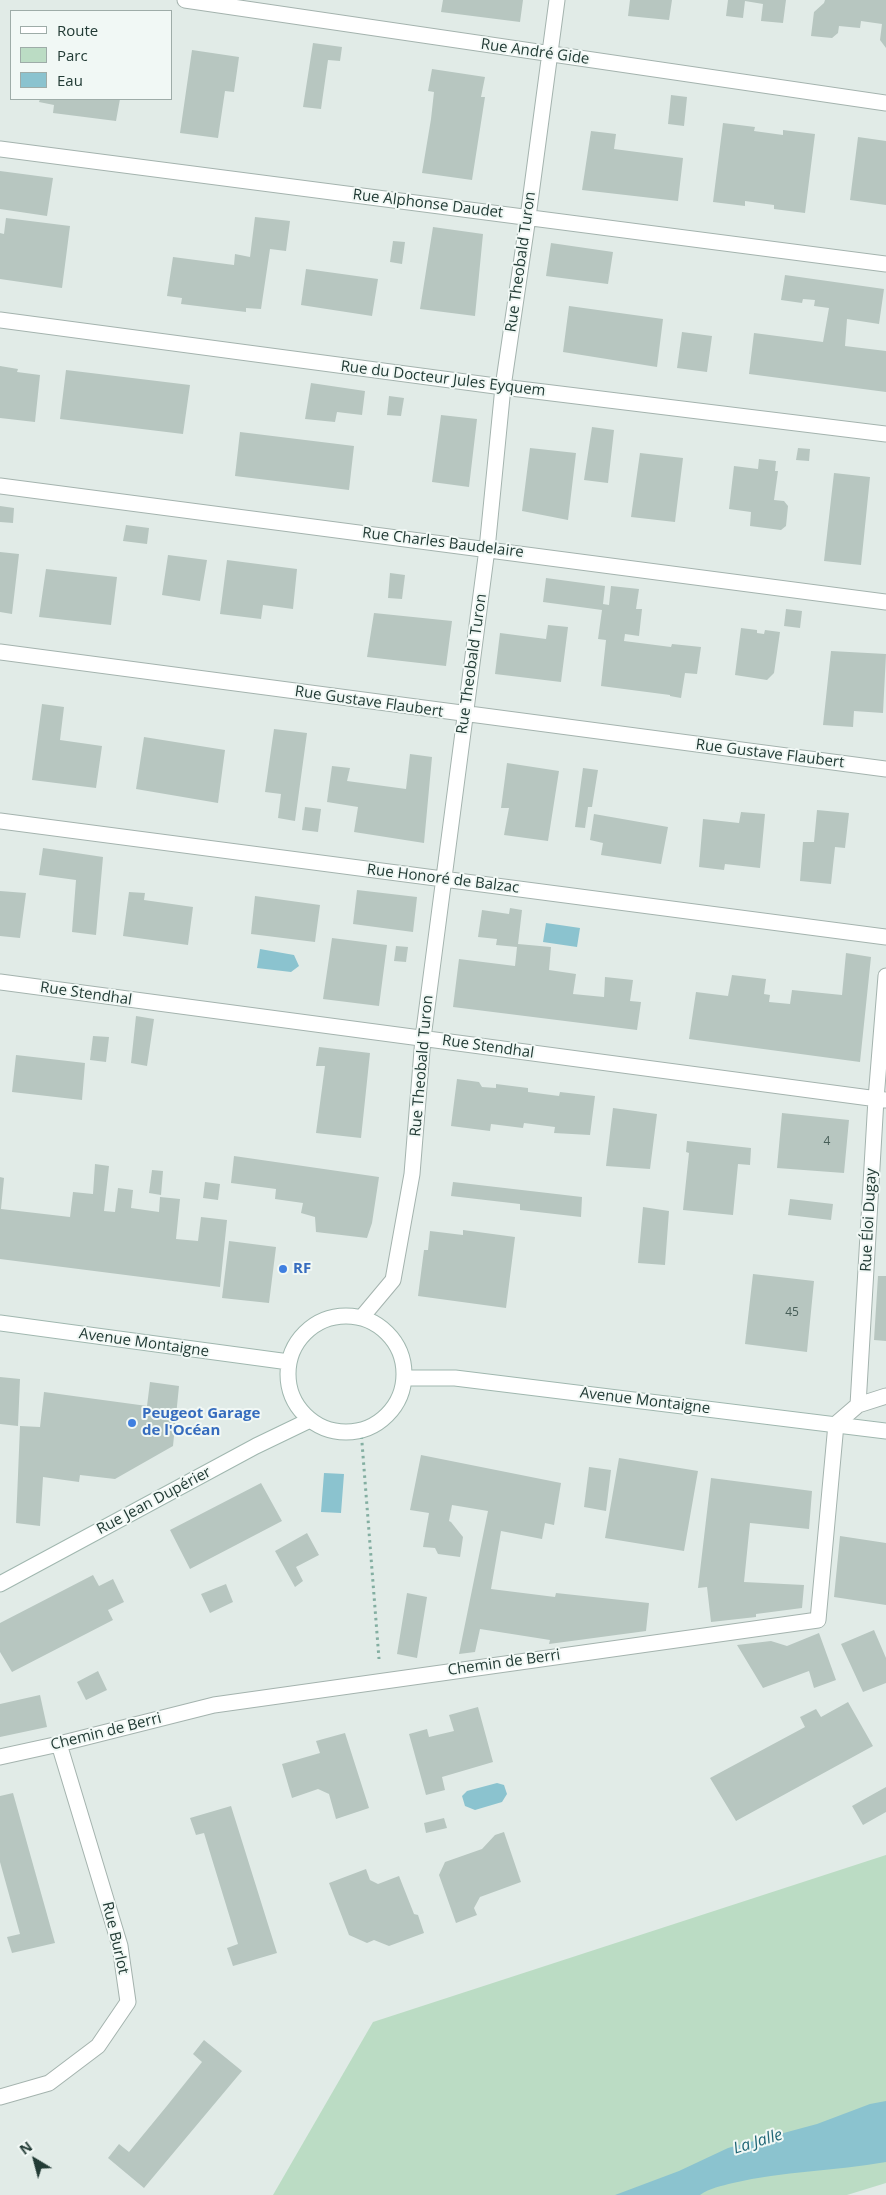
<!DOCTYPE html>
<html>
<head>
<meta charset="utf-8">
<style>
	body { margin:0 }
	#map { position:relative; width:886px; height:2195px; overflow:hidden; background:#e1ebe7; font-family:"Open Sans",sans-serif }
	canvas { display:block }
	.legend { position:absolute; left:10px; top:10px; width:162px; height:90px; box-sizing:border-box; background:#f1f8f5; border:1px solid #9eaca8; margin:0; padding:6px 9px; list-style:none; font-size:15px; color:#223b35 }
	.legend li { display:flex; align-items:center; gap:10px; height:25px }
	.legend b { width:25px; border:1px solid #9eaca8 }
	.north { position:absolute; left:10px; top:2135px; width:50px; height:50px; -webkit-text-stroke:4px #f1f8f5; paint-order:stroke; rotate:323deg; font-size:14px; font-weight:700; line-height:20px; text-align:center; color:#223b35 }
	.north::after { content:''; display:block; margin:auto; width:18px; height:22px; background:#223b35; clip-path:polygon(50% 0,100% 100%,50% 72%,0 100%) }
</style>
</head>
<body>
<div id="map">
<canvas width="886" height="2195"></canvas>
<ul class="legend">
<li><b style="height:6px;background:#fff"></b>Route</li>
<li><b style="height:14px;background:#bbdcc4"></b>Parc</li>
<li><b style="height:14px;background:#8bc3cf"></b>Eau</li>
</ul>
<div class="north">N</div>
</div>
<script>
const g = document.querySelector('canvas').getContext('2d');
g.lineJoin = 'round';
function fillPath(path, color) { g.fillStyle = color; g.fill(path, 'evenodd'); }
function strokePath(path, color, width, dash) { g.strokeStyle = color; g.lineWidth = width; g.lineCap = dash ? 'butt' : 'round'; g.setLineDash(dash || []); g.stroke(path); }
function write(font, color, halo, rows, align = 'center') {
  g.font = font + ' "Open Sans",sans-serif'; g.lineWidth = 4; g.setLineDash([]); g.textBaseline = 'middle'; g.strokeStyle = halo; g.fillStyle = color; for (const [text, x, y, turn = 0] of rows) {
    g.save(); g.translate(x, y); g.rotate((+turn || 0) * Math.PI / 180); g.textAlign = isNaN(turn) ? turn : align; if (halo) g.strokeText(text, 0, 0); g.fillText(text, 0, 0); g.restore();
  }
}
fillPath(new Path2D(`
	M886 1855V2183L847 2195H273L373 2022Z`), '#bbdcc4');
fillPath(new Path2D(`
	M546 923 580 928 577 947 543 942Z
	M260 949 294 955 299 966 291 972 257 968Z
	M324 1473 344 1474 341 1513 321 1512Z
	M497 1783 504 1785 507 1794 502 1802 475 1810 465 1806 462 1796 467 1791Z
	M886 2101V2162C835 2171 783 2171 733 2183 721 2186 710 2188 700 2195H615L679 2171 728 2148 817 2124 870 2104Z`), '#8bc3cf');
fillPath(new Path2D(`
	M443 0H523L520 22 441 12Z
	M630 0H672L669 20 628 16Z
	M728 0H786L783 23 761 21 763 4 745 1 743 18 726 16Z
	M825 0H886V48L880 40 882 24 861 21 860 28 839 26 838 33 832 38 811 36 814 12 824 3Z
	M313 43 342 47 340 61 328 60 321 109 303 107Z
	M192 50 239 57 234 92 225 91 218 138 180 133Z
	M432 69 485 77 481 97H485L472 180 422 173 431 119 434 92 428 91Z
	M671 95 687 97 684 126 668 124Z
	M40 99H120L116 121 53 113 54 105 39 102Z
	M723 123 755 127 754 131 783 135V130L815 134 805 213 774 209V205L745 201V206L713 202Z
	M591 131 616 134 614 149 683 158 678 201 582 190Z
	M858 137 886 141V205L850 200Z
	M0 171 53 178 47 216 0 209Z
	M255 217 290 221 286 251 270 249 261 309 246 308V312L181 304 182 298 167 296 173 257 234 265 235 254 250 257Z
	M6 218 70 226 62 288 0 279V233L4 234Z
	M433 227 483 234 475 316 420 309Z
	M393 241 405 242 402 264 390 262Z
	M551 243 613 252 608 284 546 276Z
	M306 269 378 279 372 316 301 305Z
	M785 275 884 289 879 324 847 319 845 346 886 351V392L749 374 754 333 823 342 829 308 814 306 815 300 803 299 802 303 781 300Z
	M569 306 663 319 657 367 563 352Z
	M682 332 712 336 707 372 677 368Z
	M0 366 18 369 17 372 40 375 35 422 0 418Z
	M66 370 190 385 183 434 60 419Z
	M311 383 365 391 362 415 337 412 335 422 305 419Z
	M389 396 404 398 401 416 387 415Z
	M441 415 477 419 469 487 432 482Z
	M592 427 614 430 608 483 584 480Z
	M240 432 354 446 349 490 235 476Z
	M530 448 576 453 568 520 522 511Z
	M798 448 810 449 809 461 796 460Z
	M640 453 683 458 675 522 631 517Z
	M759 459 776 461 775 471H778L774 500 784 501 788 506 786 526 781 530 750 526 751 512 729 509 734 466 758 469Z
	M834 473 870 477 861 565 824 561Z
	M0 506 14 508 13 523 0 522Z
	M126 525 149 528 147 544 123 541Z
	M0 552 19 554 12 614 0 612Z
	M168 555 207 560 200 601 162 595Z
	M227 560 297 569 293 609 263 605 261 619 220 614Z
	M46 569 117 577 111 625 39 617Z
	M390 573 405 575 402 599 388 598Z
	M546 578 605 586 603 604 609 605 611 586 639 589 636 609H642L639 636 625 634 624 641 671 647 672 644 701 647 697 674 685 673 681 698 670 696V695L601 686 606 640 598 639 602 610 543 602Z
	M786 609 802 611 800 628 784 626Z
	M374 613 452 621 446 666 367 657Z
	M548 625 568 627 561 682 495 674 500 633 546 639Z
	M741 628 757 630V633L764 634 765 630 780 632 774 673 767 680 735 675Z
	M831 651 886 654 883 713 854 711 853 727 823 725Z
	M42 704 64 707 60 740 102 746 96 788 32 780Z
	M274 729 307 733 295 821 278 818 281 794 265 792Z
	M144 737 225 750 218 803 136 789Z
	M410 754 432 757 424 843 354 832 358 807 327 802 332 766 350 768 347 781 406 789Z
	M507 763 559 771 548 841 504 835 509 808H501Z
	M583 768 598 770 592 807H588L585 828 575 827Z
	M305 807 321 809 318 832 302 830Z
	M817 810 849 813 845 848 835 847 831 884 800 881 803 842H814Z
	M741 812 765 814 760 868 725 864 724 870 699 867 703 819 739 823Z
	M594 814 668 827 661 864 601 855 603 843 590 840Z
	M43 848 103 857 96 935 72 932 76 880 39 875Z
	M357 890 417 897 413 932 353 924Z
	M0 891 26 893 20 938 0 936Z
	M129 892 145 893 144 900 193 907 188 945 123 936Z
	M255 896 320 905 315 942 251 934Z
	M510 908 522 910 518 944 551 947 549 970 576 974 573 994 604 997 605 977 633 980 630 1001 641 1002 637 1030 453 1007 459 959 515 966 517 947 496 945 497 939 478 937 482 910 509 914Z
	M332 938 387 945 379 1006 323 999Z
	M396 946 408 947 406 962 394 961Z
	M846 953 871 957 860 1062 689 1039 696 992 728 996 732 975 766 979 764 994 770 995 769 1002 790 1004 792 990 842 995Z
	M136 1016 154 1019 147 1066 131 1063Z
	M93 1036 109 1037 106 1062 90 1060Z
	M319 1047 370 1053 361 1138 316 1133 325 1066H316Z
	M16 1055 85 1063 82 1100 12 1092Z
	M457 1079 479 1082 482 1087 496 1088V1084L528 1088V1092L559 1096 560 1092 595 1096 590 1135 554 1133 555 1127 524 1123 523 1128 491 1124 490 1131 451 1126Z
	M613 1108 657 1114 650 1169 606 1166Z
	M782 1113 849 1120 844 1173 777 1168Z
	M687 1141 751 1148 750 1165 738 1164 733 1215 683 1210 689 1153 686 1152Z
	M234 1156 379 1177 372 1223 367 1238 316 1232 315 1217 301 1213 303 1203 275 1199 276 1189 231 1183Z
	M95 1164 109 1166 104 1211 115 1212 118 1188 133 1190 131 1208 159 1212 160 1197 180 1199 176 1239 198 1241 201 1217 227 1220 220 1287 0 1259V1177L4 1178 1 1209 70 1217 73 1192 93 1194Z
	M152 1170 163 1171 161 1195 149 1193Z
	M205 1182 220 1184 218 1200 203 1198Z
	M453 1182 582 1197 581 1217 520 1210V1204L451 1196Z
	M790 1199 833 1204 831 1220 788 1215Z
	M643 1207 669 1211 665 1265 638 1263Z
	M463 1230 515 1237 506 1308 418 1296 424 1250H428L430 1231 463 1235Z
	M229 1241 276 1247 269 1303 222 1298Z
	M753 1274 814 1281 807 1352 745 1344Z
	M878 1276H886V1341L874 1340Z
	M0 1377 20 1379 18 1426 0 1424Z
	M150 1382 179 1386 173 1446 115 1479 80 1475 79 1482 43 1477 40 1526 16 1523 20 1426 40 1427 44 1392 147 1406Z
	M421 1455 561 1483 554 1525 545 1523 542 1539 501 1531 491 1589 555 1597 556 1593 649 1603 646 1631 549 1644 550 1640 480 1629 475 1652 459 1654 488 1511 452 1505 449 1521 451 1522 463 1537 460 1557 438 1554 435 1548 423 1547 429 1513 410 1510Z
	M619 1458 698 1471 684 1551 605 1538Z
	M589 1467 611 1470 606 1511 584 1507Z
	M711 1478 812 1491 809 1529 750 1523 744 1582 804 1585 802 1608 756 1614V1617L711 1622 707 1587 698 1588Z
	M261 1483 282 1521 190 1569 170 1530Z
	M307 1533 319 1555 296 1567 303 1581 295 1587 275 1551Z
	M840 1536 886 1543V1605L834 1597Z
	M93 1575 99 1586 113 1579 124 1602 108 1610 113 1620 12 1672 0 1652V1623Z
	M226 1584 233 1602 210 1613 201 1594Z
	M407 1593 427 1597 417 1658 397 1654Z
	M874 1630 886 1658V1683L863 1692 841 1644Z
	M819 1633 836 1680 814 1688 809 1671 763 1688 737 1645 771 1641 787 1646Z
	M98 1671 107 1690 86 1700 77 1682Z
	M40 1695 47 1727 0 1737V1704Z
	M848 1702 873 1746 736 1821 710 1778 805 1727 800 1717 816 1709 821 1717Z
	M478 1707 493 1762 442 1777 445 1790 426 1795 409 1734 427 1729 429 1737 454 1731 449 1715Z
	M345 1733 369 1808 336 1819 329 1794 318 1789 292 1798 282 1764 320 1753 316 1741Z
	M886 1787V1812L863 1825 852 1806Z
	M13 1793 55 1943 12 1953 7 1937 20 1934 0 1862V1796Z
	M231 1806 277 1953 233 1966 227 1948 238 1944 204 1833 196 1835 190 1818Z
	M444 1818 447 1828 426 1833 424 1823Z
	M504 1832 521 1882 480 1897 474 1908 477 1915 456 1923 439 1875 445 1862 482 1849 495 1835Z
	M366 1869 370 1880 378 1884 399 1876 414 1914 418 1915 424 1933 389 1946 374 1940 367 1943 349 1935 329 1883Z
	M204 2040 242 2071 144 2188 108 2158 119 2144 129 2152 166 2107 202 2062 193 2054Z`), '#b7c6c0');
const street = new Path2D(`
	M185 0 886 103
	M0 149 886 264
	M0 320 503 387 886 434
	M0 486 886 602
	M0 652 886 769
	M0 821 886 937
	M0 982 885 1100
	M362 1317 393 1280 412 1174 423 1038 487 549 503 387 528 217 557 0
	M858 1405 886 1396
	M0 1757 59 1744 214 1705 818 1620 836 1424 858 1405 876 1099 886 976
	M0 2097 49 2083 98 2046 128 2002 120 1946 59 1744`);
const secondary = new Path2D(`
	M288 1374a58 58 0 1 1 116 0a58 58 0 1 1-116 0Z
	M0 1323 289 1362
	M404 1378H455L886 1431
	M0 1584 256 1446 310 1420`);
strokePath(street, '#a4b3ae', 17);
strokePath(secondary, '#a0b7af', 17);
strokePath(new Path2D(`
	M361 1430 379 1659`), '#83aea1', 3, [2.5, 4]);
strokePath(street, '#fff', 15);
strokePath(secondary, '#fff', 15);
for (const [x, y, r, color] of [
	[283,1269,5,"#3f7fe0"],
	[132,1423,5,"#3f7fe0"]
]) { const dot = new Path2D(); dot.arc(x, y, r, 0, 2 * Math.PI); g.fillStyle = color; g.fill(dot); strokePath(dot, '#f1f8f5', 2); }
write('12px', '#475e58', null, [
	["4",827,1142],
	["45",792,1313]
]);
write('15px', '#223b35', '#f1f8f5', [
	["Rue André Gide",535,52,8],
	["Rue Alphonse Daudet",428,204,7],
	["Rue Theobald Turon",521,262,-82],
	["Rue du Docteur Jules Eyquem",443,379,7],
	["Rue Charles Baudelaire",443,543,7],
	["Rue Theobald Turon",472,664,-82],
	["Rue Gustave Flaubert",369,702,8],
	["Rue Gustave Flaubert",770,754,7],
	["Rue Honoré de Balzac",443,879,7],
	["Rue Stendhal",86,994,8],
	["Rue Stendhal",488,1047,8],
	["Rue Theobald Turon",422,1066,-85],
	["Rue Éloi Dugay",869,1220,-87],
	["Avenue Montaigne",144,1343,8],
	["Avenue Montaigne",645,1401,7],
	["Rue Jean Dupérier",154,1501,-28],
	["Chemin de Berri",504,1663,-8],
	["Chemin de Berri",106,1732,-14],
	["Rue Burlot",115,1938,77]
]);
write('bold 15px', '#366cbe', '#f1f8f5', [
	["RF",293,1269],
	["Peugeot Garage",142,1414],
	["de l'Océan",142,1431]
], 'left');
write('italic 16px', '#1e6575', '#f1f8f5', [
	["La Jalle",758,2142,-17]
]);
</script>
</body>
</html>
